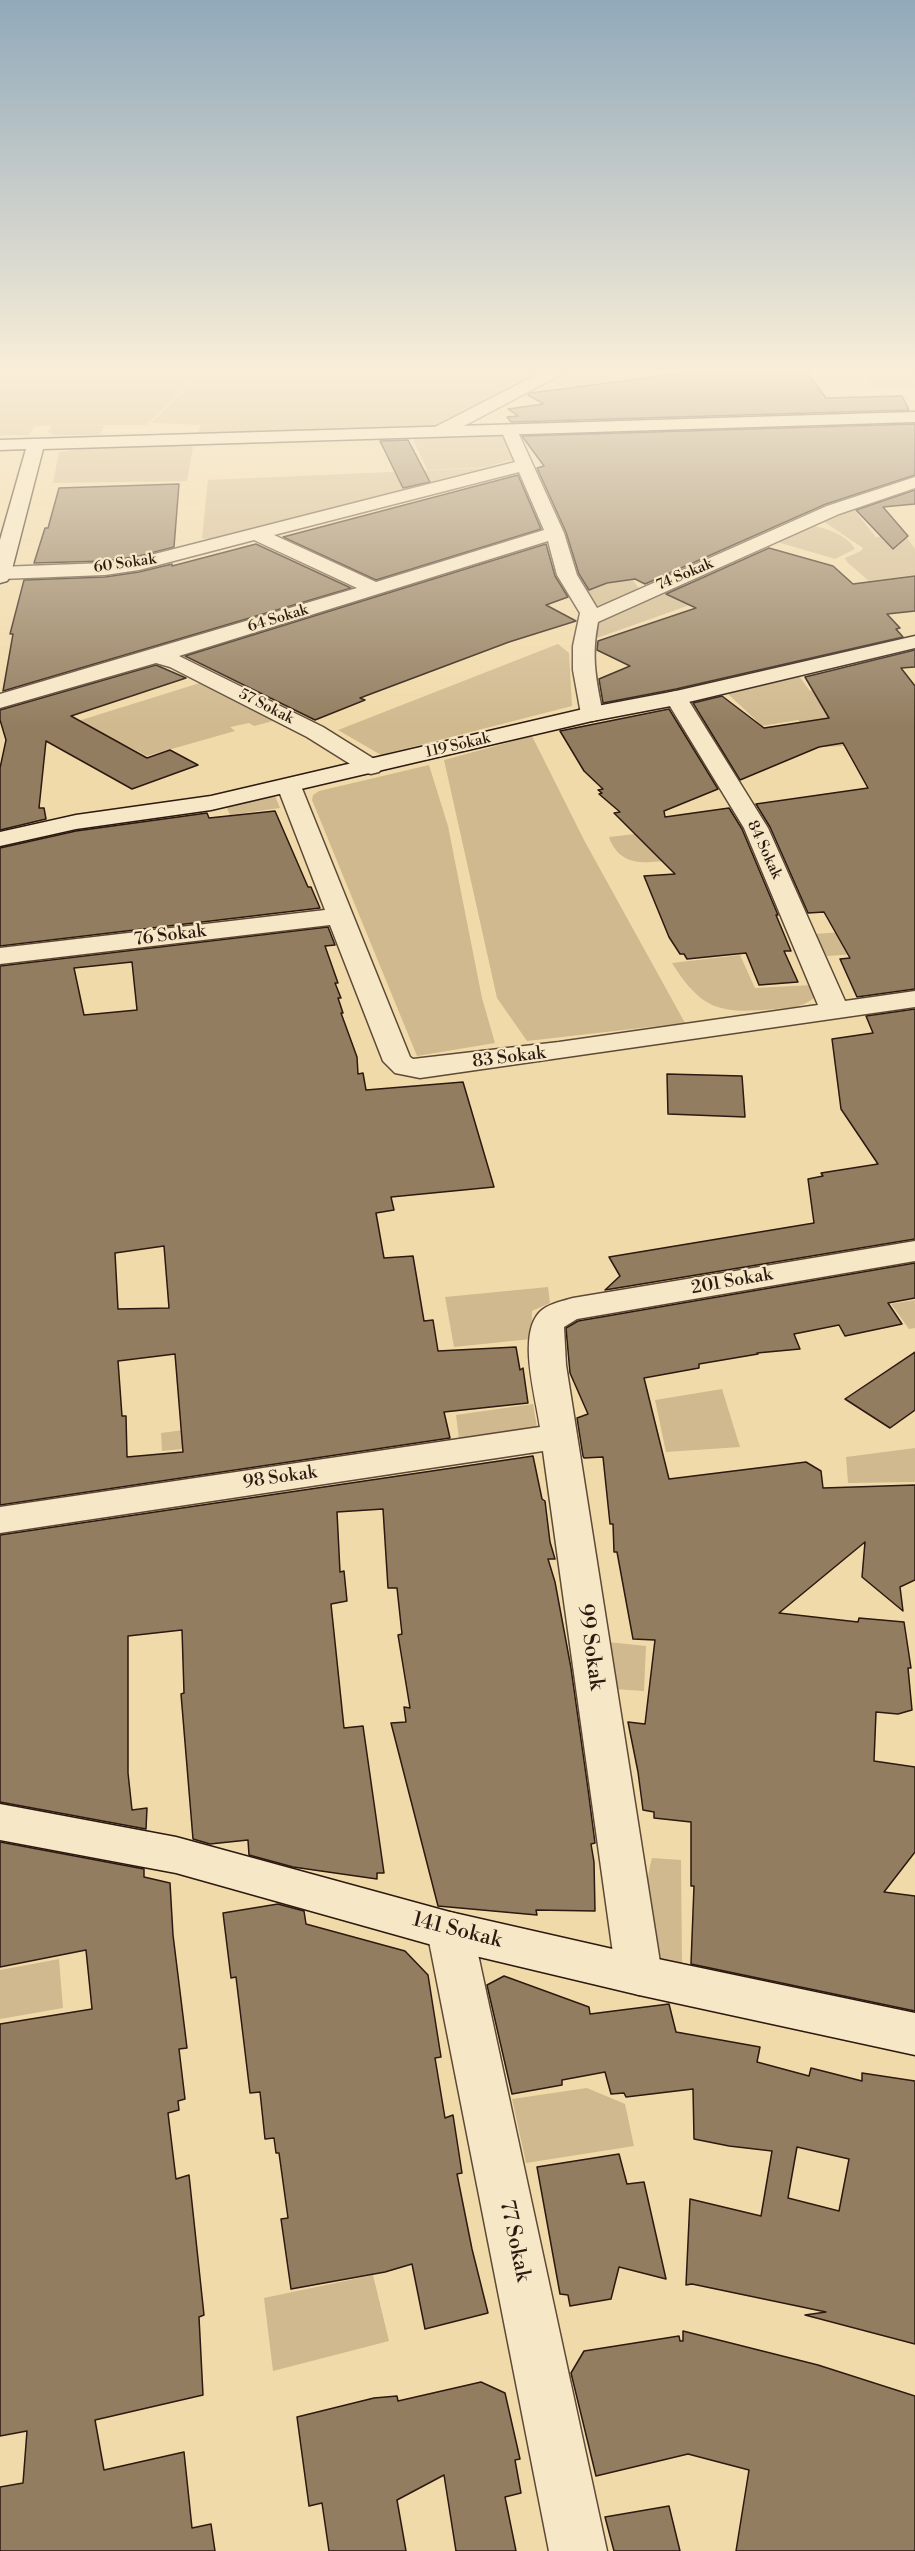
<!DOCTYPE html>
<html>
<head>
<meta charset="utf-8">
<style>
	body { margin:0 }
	canvas { display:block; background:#f1daa9 }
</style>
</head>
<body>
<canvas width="915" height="2551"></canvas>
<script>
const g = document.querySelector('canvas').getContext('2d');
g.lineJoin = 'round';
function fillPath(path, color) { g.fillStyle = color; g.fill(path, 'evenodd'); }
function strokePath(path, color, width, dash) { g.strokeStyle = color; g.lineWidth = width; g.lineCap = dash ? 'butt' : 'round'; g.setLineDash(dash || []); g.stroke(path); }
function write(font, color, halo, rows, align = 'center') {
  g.font = font + ' "Libre Bodoni",serif'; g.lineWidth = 4.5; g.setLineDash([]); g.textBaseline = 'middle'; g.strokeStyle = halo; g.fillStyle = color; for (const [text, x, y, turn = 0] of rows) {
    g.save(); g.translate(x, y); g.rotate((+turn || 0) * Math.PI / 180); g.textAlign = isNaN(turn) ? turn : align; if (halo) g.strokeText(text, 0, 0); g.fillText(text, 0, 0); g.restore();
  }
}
fillPath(new Path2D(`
	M0 370H204L146 425H92L104 426 100 435H54L48 432 52 425 34 426 29 435H0Z
	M206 370H548L438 427 197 436 201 425 151 423Z
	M563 370H679L659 375 678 382 653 388 634 378 563 388 546 380Z
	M861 370H915V388L874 389Z
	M504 436 514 459 486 467 427 470 413 439Z
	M187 444 193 447 187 481 53 483 59 452 86 448Z
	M483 468 214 540 202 538 208 480Z
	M852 507 876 537 905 535 915 549V575L869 581 847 562 845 558 861 551 863 548 820 519Z
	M805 525C821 526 847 534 855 549L835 559 774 541Z
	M632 579 640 590 598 606 582 588Z
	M678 584 703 593 718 595 597 638 598 620Z
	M558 644 569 653 572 706 381 755 338 730Z
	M799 676 810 691 817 688 899 743 824 747 798 720 762 726 726 692Z
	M203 682 273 721 254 726 249 723 230 727 235 731 147 756 78 721Z
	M532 736 584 840 685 1023 527 1041 497 998 444 760Z
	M429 765 448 826 482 998 495 1043 417 1056 312 800 313 795 319 791Z
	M275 796 280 808 230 815 226 806Z
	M669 830 683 859C654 861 621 872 609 837Z
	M887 929 885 952 827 956 814 934Z
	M740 955 755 988 812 985 815 997C804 1007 790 1008 775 1009 721 1014 702 1011 672 963Z
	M548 1287 550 1303 532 1311 531 1339 454 1347 445 1297Z
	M915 1300V1328L909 1329 891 1304Z
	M722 1389 740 1447 666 1452 655 1400Z
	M533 1404 537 1427 459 1439 456 1415Z
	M243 1422 234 1444 162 1451 161 1433Z
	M915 1448V1482L848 1483 846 1457Z
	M608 1642 646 1646 644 1691 613 1689Z
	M652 1858 681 1860 682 1966 661 1959C650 1921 641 1898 652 1858Z
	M59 1959 63 2008 0 2019V1970Z
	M587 2088 625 2104 634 2146 526 2163 512 2099Z
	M373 2275 389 2341 273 2371 264 2298Z`), '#d0b98f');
const building = new Path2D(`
	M707 370H805L826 398 902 396 909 410 511 422 507 417 518 416 508 409 544 404 528 395 531 393Z
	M915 424V475L826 504 645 584 635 579 607 583 589 590 579 574 566 532 537 468 544 466 522 436Z
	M408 440 430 482 403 488 380 441Z
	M518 475 541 529 376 580 283 537Z
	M179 484 174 547 139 556 105 561 34 563 45 528H48L59 488Z
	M915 490V504L883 507 908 536 893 549 856 510Z
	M256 544 351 588 3 691 13 634H10L24 580 105 577 139 572 172 564V566Z
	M546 544 555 576 568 597 546 605 576 621 509 642 360 698 365 700 315 720 185 656Z
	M769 548 833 566 853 584 915 576V611L887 614 900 628 896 629 903 637 676 689 603 703 599 679 630 666 597 650 598 641 696 608 666 594Z
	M915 650V667L901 668 915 686V989L857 997 840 959 850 958 824 912 808 913 770 827 756 804 868 788 843 743 819 747 740 780 693 703 722 696 764 728 829 718 805 677Z
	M156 665 186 678 71 716 147 758 170 750 198 765 132 789 46 741 39 808H44L46 819 0 830V768L6 740 0 720V710Z
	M669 709 718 789 664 811 665 817 729 808 742 829 778 915H776L791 951H784L798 982 759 985 746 953 687 959 684 954H680L669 937 644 876 675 874 614 813 620 812 599 794 602 793 598 790 603 789 584 771 560 731Z
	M275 811 308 887H311L320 908 0 946V848L76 831 207 813 209 818Z
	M328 927 335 945 325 946 338 983H335L341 998H338L343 1013H341L357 1057 358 1074 363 1073 366 1090 463 1082 494 1187 391 1197 394 1210 376 1213 384 1258 413 1256 424 1321 433 1320 438 1351 516 1347 520 1370 523 1368 528 1403 444 1412 450 1438 0 1505V966ZM132 962 137 1010 84 1015 74 968ZM164 1246 169 1308 118 1309 115 1253ZM175 1354 183 1452 127 1457 126 1416H122L118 1361Z
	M915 1009V1239L605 1290 620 1276 609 1257 814 1223 808 1179 823 1176 821 1173 878 1164 841 1109 832 1039 873 1033 866 1016Z
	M667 1074 742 1076 745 1117 668 1114Z
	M915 1263V1298L888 1303 902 1324 845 1336 839 1325 794 1334 800 1349 757 1353 758 1354 699 1364V1368L644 1378 669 1479 806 1462 821 1471 823 1488 915 1485V1580L900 1587 903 1611 862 1577 865 1542 779 1613 858 1622 859 1618 904 1622 911 1668H908L912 1710 898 1714 876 1712 874 1761 915 1767V1852L884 1892 915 1896V2011L691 1964 694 1886H691V1822L654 1818V1812L643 1810 638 1772 628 1722 645 1724 655 1640 633 1639 617 1552H614L613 1524H610L603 1457 584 1458 583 1456 577 1418 588 1414 570 1373 566 1328 578 1321Z
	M915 1352V1410L890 1428 845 1399Z
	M533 1456 542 1499 545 1501 550 1542 555 1559H548L555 1582 571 1668 588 1789 595 1843 591 1844 594 1862 595 1911 536 1910 537 1915 438 1906 391 1723 406 1722 404 1707 410 1708 398 1635 402 1634 397 1588H388L383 1509 337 1512 340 1572 344 1571 347 1601 331 1604 344 1728 363 1726 384 1873H377V1879L293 1867 249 1855 248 1840 210 1844 193 1839 181 1694 184 1693 182 1630 128 1636V1773L132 1810 147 1808 146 1829 0 1802V1535Z
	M0 1842 144 1869V1877L170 1883 173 1935 187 2048 179 2049 185 2099 178 2101 179 2110 168 2113 176 2179 189 2175 204 2315 199 2317 203 2395 95 2420 104 2470 184 2452 192 2528 211 2524 215 2551H0V2487L23 2483 27 2431 0 2436V2024L92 2009 86 1950 0 1967Z
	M278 1904 304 1911 306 1924 405 1951 428 1975 441 2057 435 2058 445 2118 453 2115 462 2173 457 2174 472 2249 488 2313 425 2329 412 2264 385 2272 291 2289 281 2219 288 2218 279 2153H276L274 2138 265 2139 260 2092 250 2093 236 1977 231 1978 223 1913Z
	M504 1976 589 2007 590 2014 669 2004 676 2032 760 2047 757 2062 809 2076 811 2068 862 2081V2073L915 2081V2344L805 2315 826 2312 692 2284 686 2285 690 2199 761 2216 772 2151 729 2146 694 2139 693 2089 626 2097 624 2093 611 2094 605 2072 562 2080V2085L512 2094 487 1985ZM797 2147 849 2159 839 2211 788 2198Z
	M619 2154 627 2184 644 2182 666 2279 619 2267 611 2299 570 2306 568 2295 560 2294 537 2167Z
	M683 2331 818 2365 915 2396V2551H736L749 2470 688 2454 596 2476 571 2373 584 2351 679 2336 680 2341H683Z
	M481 2382 505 2393 520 2459 515 2460 521 2493 505 2497 516 2551H456L444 2475 397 2500 406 2551H329L322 2503 309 2506 297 2417 374 2398 397 2396 398 2401Z
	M669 2506 680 2551H614L605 2517Z`);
fillPath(building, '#927d60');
strokePath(building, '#2c1910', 1.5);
const street = new Path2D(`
	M546 370H566L564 373 445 436H433L431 432 433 428Z
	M509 425 517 430 564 533 577 575 597 608 827 506 915 477V488L839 514 598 622C591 657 596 679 603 714L600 719 592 721 584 719 581 714 573 670V646L580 613 557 575 548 541 179 656 323 727 379 762 383 767 379 772 371 774 363 772 307 737 170 667 156 663 0 708V694L357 588 254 540 139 570 105 575 1 579 0 567 105 563 139 558 515 462 501 430ZM519 472 544 530 376 582 274 535Z
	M676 691 684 693 687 698 768 828 845 1001 915 991V1007L420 1078 395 1073 383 1061 330 925 0 964V948L325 910 277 786 281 781 289 779 297 781 301 786 410 1057 413 1059 559 1042 818 1005 744 828 665 698 668 693Z
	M915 1241V1261L577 1319 564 1327 566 1365 662 1975 655 1989 639 1995 623 1989 616 1975 543 1451 0 1533V1507L540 1427C536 1397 516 1331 542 1310 551 1303 563 1301 573 1298Z
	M450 1912 466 1917 473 1931 607 2551H549L427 1931 434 1917Z`);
const secondary = new Path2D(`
	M915 412V422L43 449 10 577 7 581 0 583V540L26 449 0 450V440Z
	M915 636V648L676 705 592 721 211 810 76 829 0 846V832L76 815 211 796 592 707 676 691Z
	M0 1804 176 1837 450 1912 639 1955 915 2013V2055L639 1995 450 1950 176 1873 0 1840Z`);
strokePath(street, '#5d4936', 3);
strokePath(secondary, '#2c1910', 3);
fillPath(street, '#f6e7c7');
fillPath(secondary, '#f6e7c7');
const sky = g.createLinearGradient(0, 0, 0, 727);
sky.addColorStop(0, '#91a9ba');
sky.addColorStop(0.51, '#f9eed8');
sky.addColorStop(1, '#f9eed800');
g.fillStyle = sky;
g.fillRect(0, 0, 915, 727);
write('15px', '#2c1910', '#f6e7c7', [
	["60 Sokak",125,564,-8],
	["74 Sokak",685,575,-23],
	["64 Sokak",278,619,-17],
	["57 Sokak",266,707,27],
	["119 Sokak",458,746,-13],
	["84 Sokak",764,850,65]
]);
write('18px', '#2c1910', '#f6e7c7', [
	["76 Sokak",170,936,-7],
	["83 Sokak",509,1058,-7],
	["201 Sokak",732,1282,-10],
	["98 Sokak",280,1478,-8]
]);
write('21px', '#2c1910', '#f6e7c7', [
	["99 Sokak",590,1647,82],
	["141 Sokak",457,1931,14],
	["77 Sokak",514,2241,78]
]);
</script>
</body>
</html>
